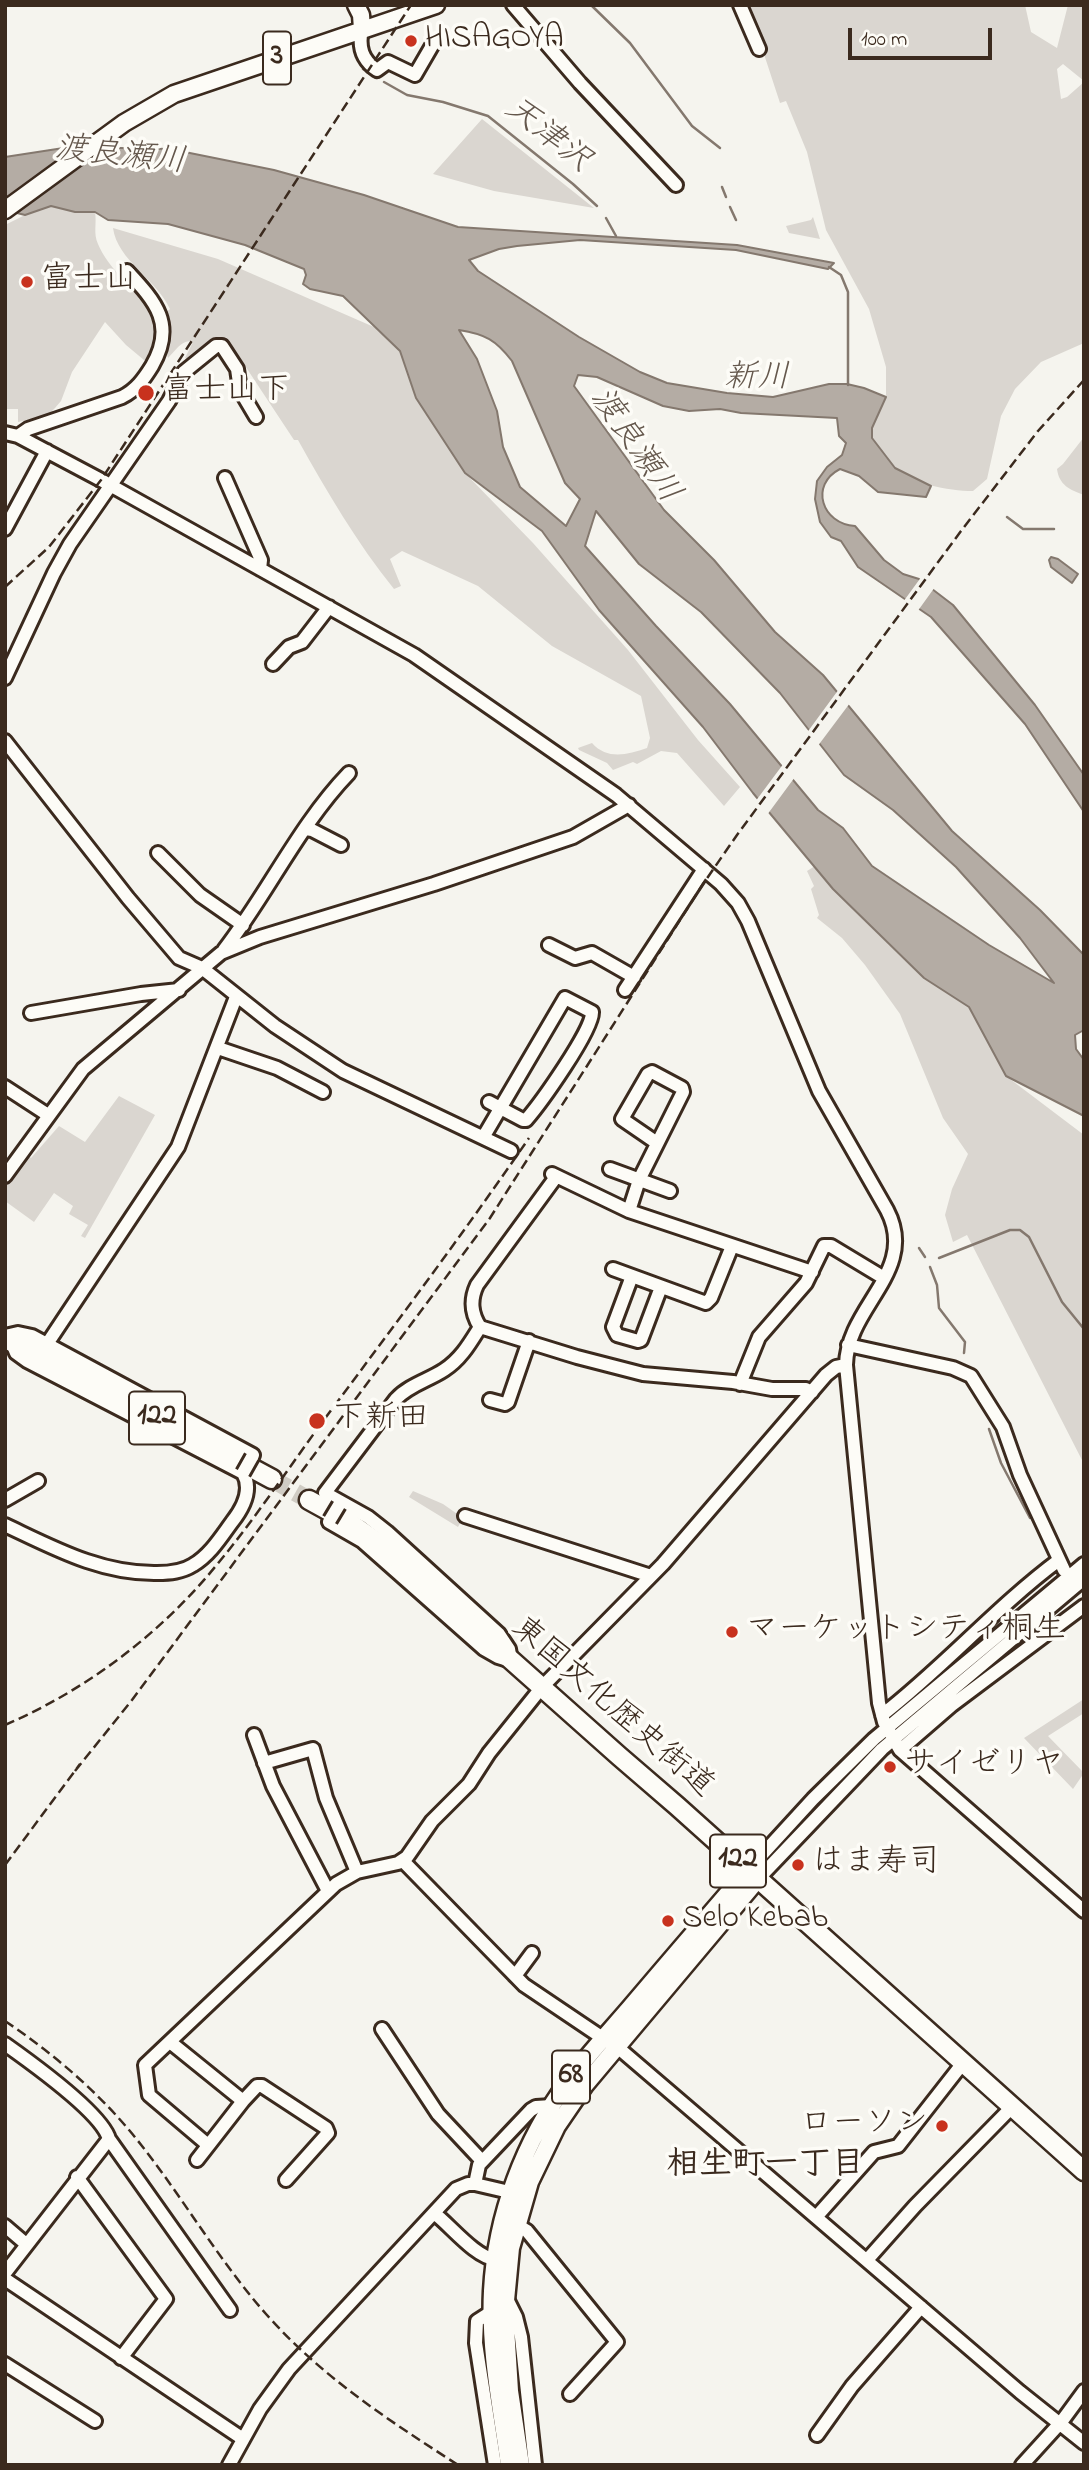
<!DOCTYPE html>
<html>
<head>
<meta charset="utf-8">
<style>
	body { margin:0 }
	#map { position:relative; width:1089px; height:2470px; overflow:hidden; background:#f5f4ee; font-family:"Indie Flower",sans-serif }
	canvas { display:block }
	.frame { position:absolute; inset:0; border:7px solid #3b2a1e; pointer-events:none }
	.scale { position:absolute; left:848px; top:28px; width:144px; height:32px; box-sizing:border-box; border:4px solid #3b2a1e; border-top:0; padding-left:9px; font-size:21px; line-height:24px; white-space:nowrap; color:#3b2a1e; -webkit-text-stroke:5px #fdfcf7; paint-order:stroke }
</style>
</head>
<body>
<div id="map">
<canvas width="1089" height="2470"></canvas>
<div class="frame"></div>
<div class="scale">100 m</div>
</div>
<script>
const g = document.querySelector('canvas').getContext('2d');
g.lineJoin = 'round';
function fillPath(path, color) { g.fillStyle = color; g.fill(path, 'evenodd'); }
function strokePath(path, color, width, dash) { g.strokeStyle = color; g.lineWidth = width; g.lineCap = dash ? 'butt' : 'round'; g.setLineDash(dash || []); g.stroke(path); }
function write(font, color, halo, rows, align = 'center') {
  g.font = font + ' "Indie Flower","Klee One",sans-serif'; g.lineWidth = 7; g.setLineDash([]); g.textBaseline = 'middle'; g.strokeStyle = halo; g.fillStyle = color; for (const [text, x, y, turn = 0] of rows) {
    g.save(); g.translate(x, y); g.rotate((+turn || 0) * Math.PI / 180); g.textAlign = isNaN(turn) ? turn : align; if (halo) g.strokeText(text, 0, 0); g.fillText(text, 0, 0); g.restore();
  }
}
fillPath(new Path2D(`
	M744 5H1025L1031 32 1057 48 1068 5H1084V81L1063 64 1057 69 1061 99 1067 97 1084 82V343L1041 362 1015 389 1001 416 987 479 973 491C948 491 910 484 893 465 886 457 879 447 872 438V428L886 397V367L869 309 826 230 807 152 786 101 780 103 760 42Z
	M482 119 594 208 494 191 433 174Z
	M51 206 75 212H95C97 224 93 233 98 244 117 287 157 292 156 345L150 351 146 360H144L126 345 105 322 72 372 61 401 55 408 47 416 18 422V409H5V225L25 215Z
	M813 217 820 239 789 233 786 226 811 220Z
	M113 228 218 259 374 327 400 351 416 398 465 473 533 543 628 650 698 740 740 787 724 806 677 753 661 751 637 764 633 762 613 770 607 763 579 750 578 748 592 743C607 760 627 755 647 748L650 738 641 696 552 646 478 586 402 551 390 559 401 586 394 589C357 543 327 492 298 440H294L226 337 214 339 190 361 185 358 193 342C183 338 176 350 168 358L158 319 170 309C157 280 117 260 113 228Z
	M1084 437V495C1070 490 1059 485 1057 469L1063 464Z
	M815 866 833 889 898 954 924 978 969 1007 1006 1076 1084 1135V1464L967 1235 953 1242 945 1215 952 1189 968 1154 943 1118 900 1014 865 965 842 938 817 918 819 915 811 889 814 886 807 871Z
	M119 1096 155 1115 85 1238 81 1236 88 1225 69 1214 73 1206 54 1193 34 1222 5 1201V1181L24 1153 31 1158 59 1126 85 1142Z
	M413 1491 443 1504 463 1518 458 1527 409 1497Z
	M1084 1699V1713L1048 1736 1084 1773 1073 1789 1024 1738Z`), '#dad6d0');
const water = new Path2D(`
	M70 147 170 149 274 170 364 195 458 227 737 245 834 263 828 269 736 250 580 240 517 246 499 249 469 260 478 271 579 337 640 372 667 383 727 393 773 397 829 384H847L864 388 886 397 872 428V438L895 468 931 486 926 497 878 492 859 476 840 469C809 485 822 524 855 526L884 560 903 574 919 579 953 605 1035 705 1084 775V812L1025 724 931 617 858 567 841 541 831 537 820 522 815 499 817 481 827 467 842 455 846 443 839 436 837 418 741 413 720 409 689 411 663 406 597 377 578 375 574 386 664 510 714 560 775 632 823 675 952 831 1040 910 1084 955V1030L1075 1035 1076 1049 1084 1060V1116L1006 1076 969 1007 924 978 833 889 753 793 703 727 599 610 542 531 465 473 416 398 400 351 343 296 310 289 303 284 306 275 304 269 245 245 168 224 108 220 95 212H75L51 206 25 215 5 210V157ZM459 330C485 334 496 340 512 361L565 483 580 499 566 526 520 487 503 447 497 411 477 359ZM596 511 639 564 701 612 780 693 844 775 893 810 956 867 1020 938 1054 983 989 945 872 866 843 828 818 810 730 704 656 626 585 546Z
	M1051 557 1058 559 1078 574 1072 583 1051 567 1049 560Z`);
fillPath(water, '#b4aca4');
strokePath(water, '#84786e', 2);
fillPath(new Path2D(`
	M922 576 935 587 917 612 903 602Z
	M839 689 850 703 817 747 806 734Z
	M784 763 795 777 767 815 755 802Z`), '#f5f4ee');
strokePath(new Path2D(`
	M591 5 630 43 692 126 720 148
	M363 69 376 78
	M384 82 407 95 443 102 488 116 573 184 597 206
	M722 187 726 197
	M730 207 736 220
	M606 218 616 236
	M829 267 841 275 848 292V385
	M1007 517 1023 529H1054
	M919 1248 925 1257
	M939 1258 1010 1230H1020L1029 1237 1062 1302 1084 1329
	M930 1267 937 1285 939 1308 965 1342 964 1353
	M989 1429 1001 1463 1030 1518`), '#84786e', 2.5);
strokePath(new Path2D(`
	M272 1479 309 1500`), '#d0ccc4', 18, [18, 9]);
const minor = new Path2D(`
	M513 5 580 83 676 185
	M740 5 759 49
	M362 29C358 47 362 60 377 70L388 62 415 75 433 44
	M5 433 18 436 101 480 414 655 616 795 721 884 738 903 748 921 819 1091 887 1210C919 1271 847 1306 846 1365L879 1703 884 1722 900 1750 1084 1911
	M18 436 28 429 122 397C136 390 144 379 152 366 176 325 156 302 127 271
	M225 478 261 560 260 569
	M5 529 47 451
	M273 664 289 647 302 642 329 607
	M5 678 54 573 70 544 169 401 184 372 216 346H222L237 369 240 390 256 417
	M5 741 128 898 179 958 202 968 275 1026 343 1071 511 1151
	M306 829 312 830 341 845
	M158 853 200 895 243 925
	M549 945 575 958 592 953 634 977
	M224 950C268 893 299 825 349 773
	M625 990 704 869
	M31 1013 141 994 179 990
	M218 1048 277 1068 323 1092
	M5 1087 48 1115
	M484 1136 565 998 592 1012C593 1030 540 1104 526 1120H523L489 1102
	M610 1169 670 1191
	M552 1174 629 1211 812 1272
	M5 1176 83 1069 221 953 260 937 434 884 573 837 629 805
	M556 1177 477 1285C470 1300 471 1313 480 1327L577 1357 643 1374 733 1382 772 1389H806L812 1392
	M629 1211 639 1180 683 1092 682 1088 652 1072 648 1074 622 1119 657 1143
	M613 1269 706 1303 711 1298 732 1246
	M632 1276 613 1327 617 1335 638 1341 641 1340 661 1287
	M5 1336 18 1333 32 1336 253 1455 252 1457
	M47 1344 178 1147 236 997
	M848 1345 953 1368 971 1376 1003 1427 1020 1475 1064 1570
	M740 1384 759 1337 806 1283 824 1246H831L884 1278
	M490 1400 505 1404 508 1402 529 1341
	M5 1500 38 1481
	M465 1516 651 1576
	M330 1520 329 1522 362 1541 484 1649 498 1657 511 1661 509 1649 499 1634 387 1532 368 1517 325 1493 396 1399C409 1385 429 1380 444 1370 461 1359 470 1343 480 1327
	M5 1525C54 1548 101 1574 157 1573 170 1573 182 1572 193 1565 210 1555 221 1537 232 1522 243 1508 253 1490 243 1473L27 1361 16 1353 11 1341
	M882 1715C944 1667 996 1607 1059 1560
	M254 1735 273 1786 328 1891
	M900 1750 952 1705 1084 1606
	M264 1763 313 1749 326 1798 357 1872
	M403 1861 524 1985 622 2051 1020 2392 1084 2443
	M748 1870 813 1799 874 1739 1084 1564
	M758 1879 882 1749 1084 1579
	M515 1976 532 1953
	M382 2029 438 2114 482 2161
	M170 2042 243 2101 257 2086H262L326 2128 328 2133 286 2180
	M5 2044C29 2061 102 2113 109 2139L230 2310
	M208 2145 149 2095 145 2065 336 1884 357 1872 398 1863 407 1857 432 1821 469 1784 489 1753 542 1687 663 1564 826 1375 836 1367 846 1365
	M197 2160 243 2101
	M77 2177 166 2299 121 2358
	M475 2184 479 2165 531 2110 536 2107 552 2106
	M434 2213C450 2225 476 2258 495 2259
	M817 2216 874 2152 898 2146 963 2063
	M517 2225 527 2231 617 2342 570 2394
	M5 2226 26 2244
	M867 2260 915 2206 1012 2107
	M5 2273 109 2139
	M5 2279 243 2439
	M506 2297 516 2317 521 2337 535 2465
	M491 2312 477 2321 476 2343 495 2465
	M5 2364 95 2421
	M817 2435 852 2386 921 2307
	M229 2465 260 2409 289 2369 456 2189 468 2184H475L518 2194
	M1022 2465 1062 2421 1084 2391`);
const major = new Path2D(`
	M356 5 361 15 362 29
	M5 210 124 123 174 94 436 5
	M509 2465C501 2407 489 2349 492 2291 496 2215 524 2141 569 2080 589 2053 613 2028 634 2003 672 1958 710 1914 748 1870
	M521 2465 510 2391 505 2311 511 2248 530 2182 557 2126 585 2085 758 1879`);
const highway = new Path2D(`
	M5 1339 43 1356 272 1479
	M309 1500 349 1522 383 1546 619 1756 677 1806 1084 2171`);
strokePath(minor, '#3b2a1e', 18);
strokePath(major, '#3b2a1e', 21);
strokePath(highway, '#3b2a1e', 23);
strokePath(minor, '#fdfcf7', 12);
strokePath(major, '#fdfcf7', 16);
strokePath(highway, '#fdfcf7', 18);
strokePath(new Path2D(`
	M5 587 49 547 101 480 411 5
	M5 1725C86 1690 159 1635 215 1567 256 1518 291 1464 329 1413 397 1322 465 1231 529 1138
	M75 1771 132 1700 490 1218 703 884 737 835 961 531 1038 431 1084 380
	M5 1865 80 1764
	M5 2021C57 2056 104 2097 142 2146 185 2201 220 2262 266 2314 323 2378 387 2419 458 2465`), '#3b2a1e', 2.5, [10, 5]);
const minorBridge = new Path2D(`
	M243 1473 252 1457
	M330 1520 339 1505`);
strokePath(minorBridge, '#3b2a1e', 18, []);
strokePath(minorBridge, '#fdfcf7', 12);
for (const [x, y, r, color] of [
	[411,41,7,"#c8321e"],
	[27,282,7,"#c8321e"],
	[146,393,9,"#c8321e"],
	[317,1421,9,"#c8321e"],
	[732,1632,7,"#c8321e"],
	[890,1767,7,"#c8321e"],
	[798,1865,7,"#c8321e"],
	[668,1921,7,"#c8321e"],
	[942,2126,7,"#c8321e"]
]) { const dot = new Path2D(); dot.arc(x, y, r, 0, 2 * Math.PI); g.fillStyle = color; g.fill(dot); strokePath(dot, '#fdfcf7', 2.5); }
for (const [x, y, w] of [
	[277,58,28],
	[157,1418,56],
	[738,1861,56],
	[571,2077,38]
]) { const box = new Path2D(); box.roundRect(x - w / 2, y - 26.5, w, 53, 5); g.fillStyle = '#fdfcf7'; g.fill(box); strokePath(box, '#3b2a1e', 2); }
write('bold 30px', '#3b2a1e', null, [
	["3",277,58],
	["122",157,1418],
	["122",738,1861],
	["68",571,2077]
]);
write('32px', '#3b2a1e', '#fdfcf7', [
	["HISAGOYA",425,41],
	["富士山",41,282],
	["富士山下",162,393],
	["下新田",333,1421],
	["マーケットシティ桐生",746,1632],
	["サイゼリヤ",904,1767],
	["はま寿司",812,1865],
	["Selo Kebab",682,1921],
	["ローソン",928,2126,"right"]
], 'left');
write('32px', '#3b2a1e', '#fdfcf7', [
	["東国文化歴史街道",611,1709,41]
]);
write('italic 33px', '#65584d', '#fdfcf7', [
	["天津沢",546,137,38],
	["渡良瀬川",120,158,6],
	["新川",757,381],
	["渡良瀬川",633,447,55]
]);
write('bold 33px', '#3b2a1e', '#fdfcf7', [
	["相生町一丁目",765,2168]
]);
</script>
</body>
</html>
